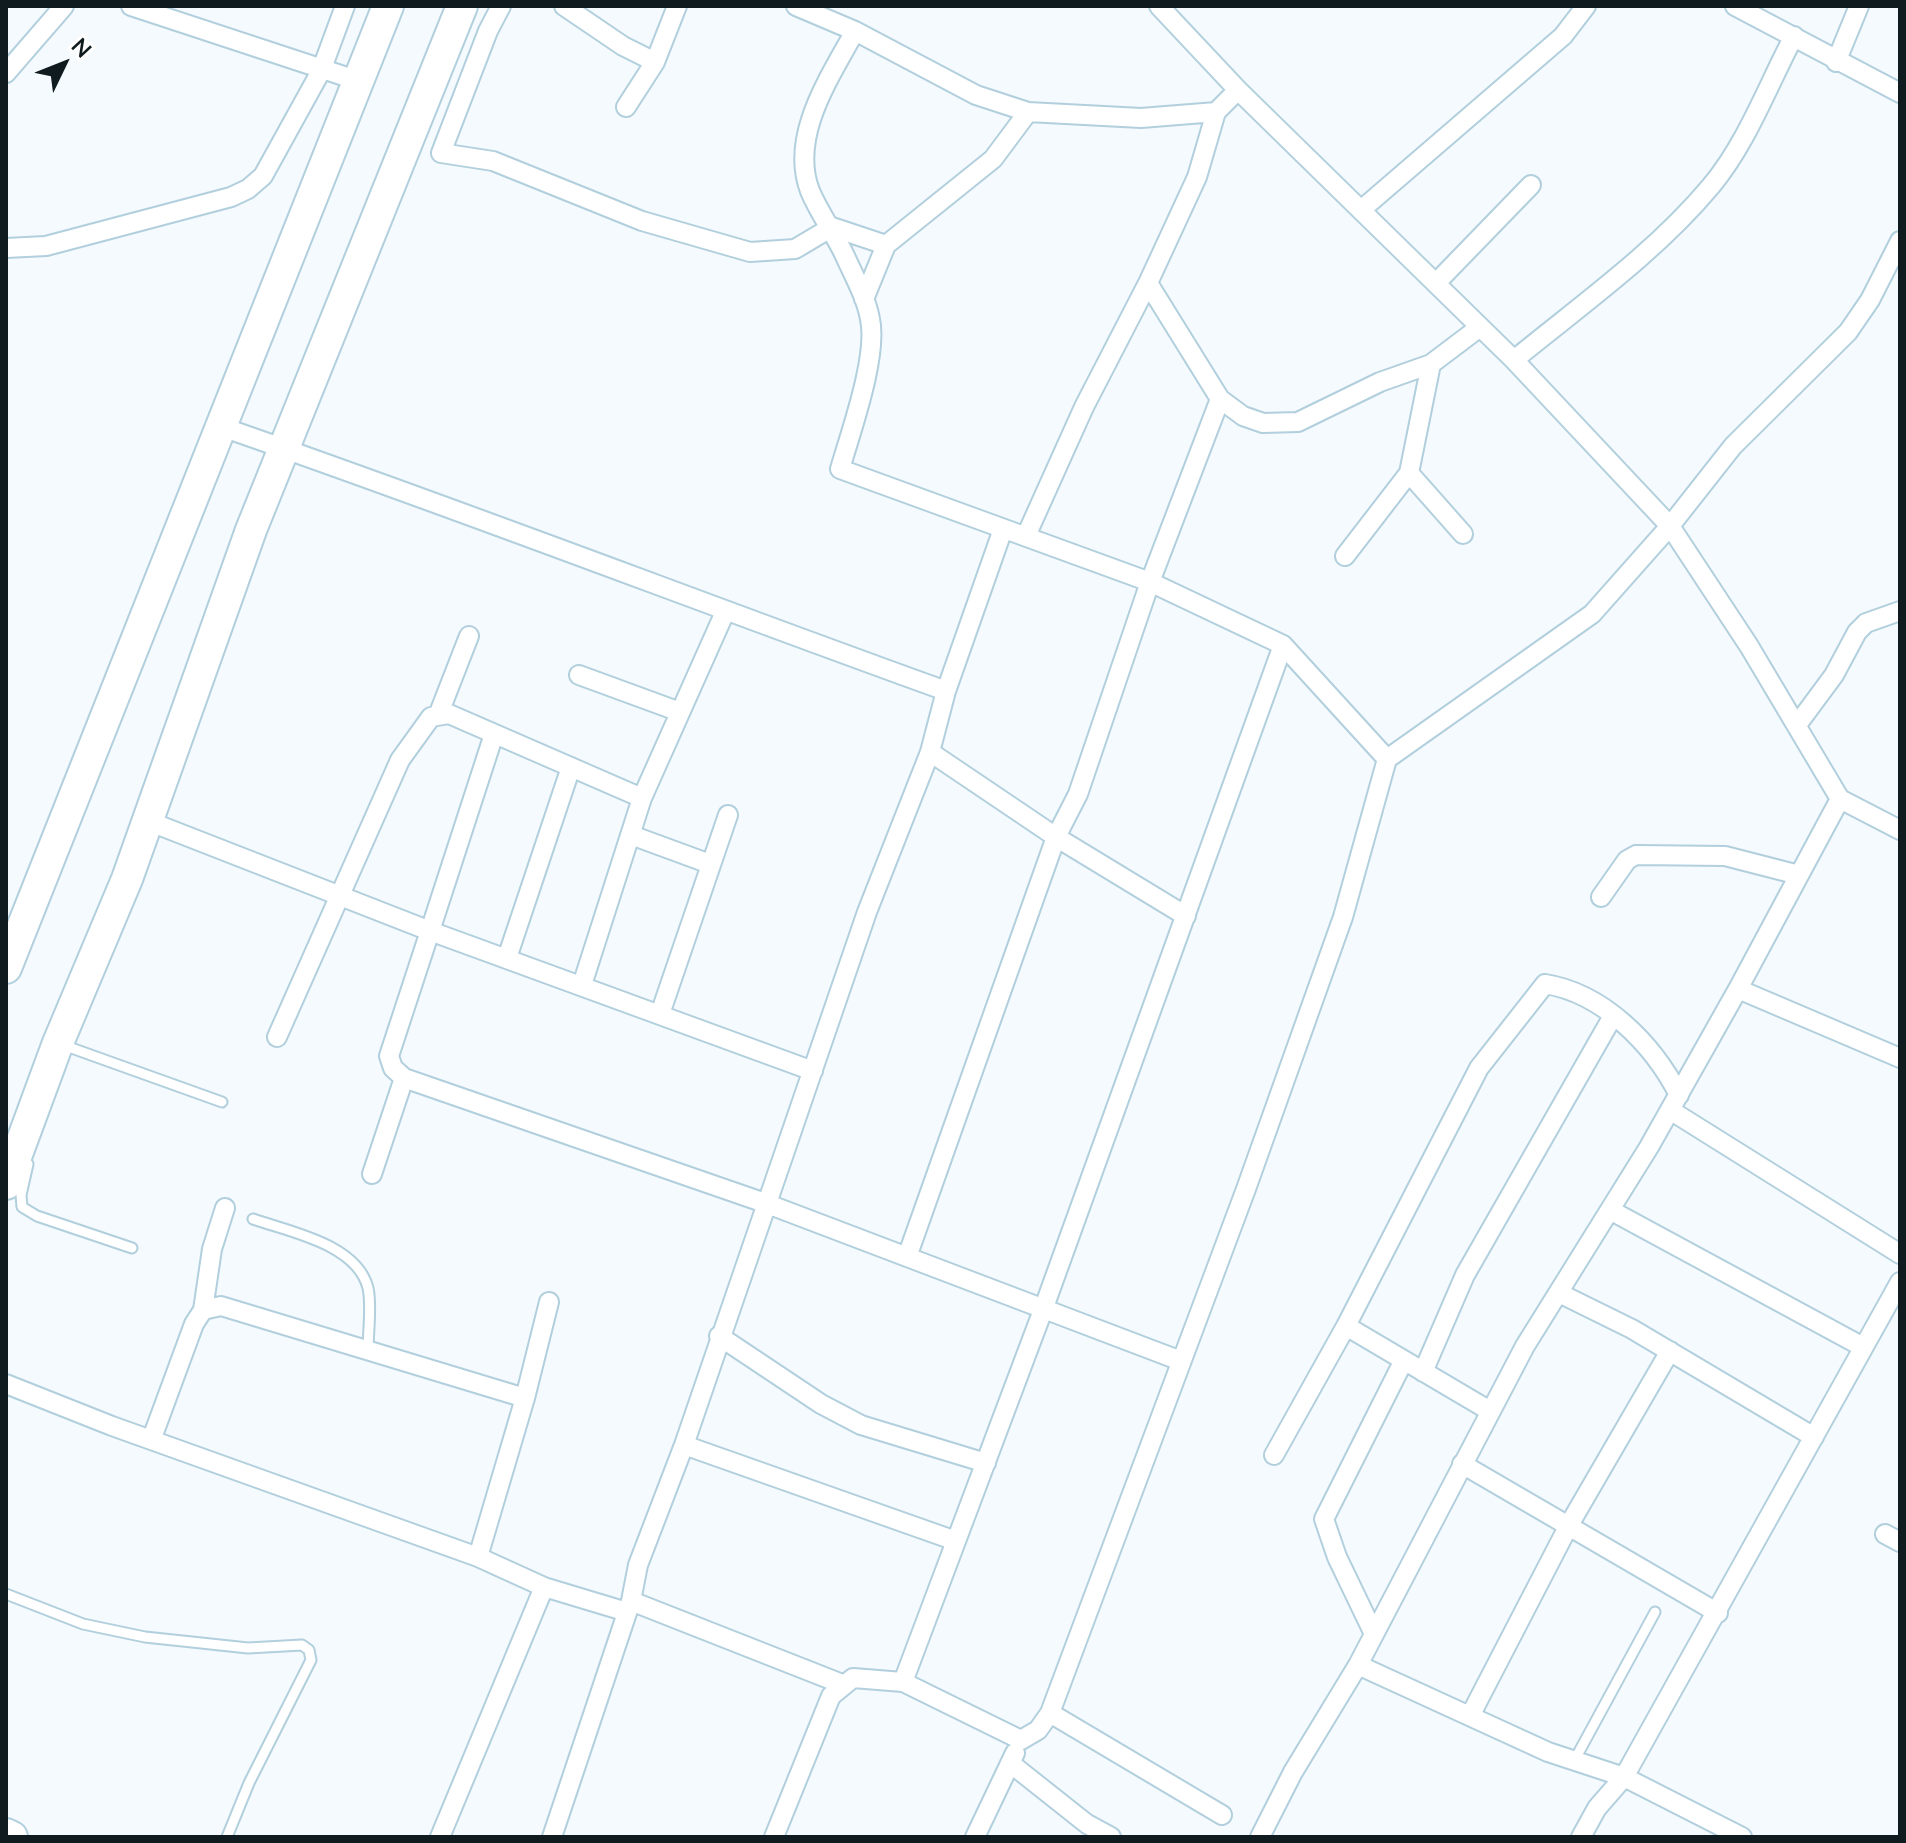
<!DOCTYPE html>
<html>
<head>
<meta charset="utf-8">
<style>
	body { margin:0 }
	#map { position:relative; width:1906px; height:1843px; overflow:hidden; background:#f4fafd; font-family:Lato,sans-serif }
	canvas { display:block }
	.frame { position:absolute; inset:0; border:8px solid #101b20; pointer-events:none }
	.north { position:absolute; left:24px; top:24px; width:80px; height:80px; -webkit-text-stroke:6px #fff; paint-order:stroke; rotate:47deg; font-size:22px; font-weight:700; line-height:32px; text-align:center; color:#101b20 }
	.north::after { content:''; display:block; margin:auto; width:28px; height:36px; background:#101b20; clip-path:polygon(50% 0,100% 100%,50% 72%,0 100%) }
</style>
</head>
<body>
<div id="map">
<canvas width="1906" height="1843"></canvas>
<div class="frame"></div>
<div class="north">N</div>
</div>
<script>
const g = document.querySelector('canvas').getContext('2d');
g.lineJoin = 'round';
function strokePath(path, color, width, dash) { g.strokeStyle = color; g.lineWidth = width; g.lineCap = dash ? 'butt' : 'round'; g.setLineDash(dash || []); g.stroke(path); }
const service = new Path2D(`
	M63 1045 222 1102
	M28 1164 21 1195 22 1207 37 1216 132 1248
	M253 1219C290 1232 357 1244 368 1288 372 1306 368 1331 368 1351
	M6 1594 83 1624 145 1637 248 1648 302 1645 309 1650 311 1660 249 1783 227 1837
	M1574 1761 1655 1612`);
const minor = new Path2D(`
	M131 6 359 81
	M501 6 488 31 441 153 493 161 642 221 750 252 795 249 832 227 886 245
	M564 6 623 46 655 62
	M796 6 855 31 976 95 1028 112 1141 118 1216 112
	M1159 6 1238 90 1514 360 1670 526 1749 646 1840 799 1738 989 1900 1058
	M1735 6 1900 93
	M855 31C830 77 789 136 810 191 819 213 835 234 845 256 854 276 866 297 870 319 878 356 851 431 840 469L1150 582 1283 645 1043 1310 903 1682
	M1836 62 1859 6
	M6 73 64 6
	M626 107 655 62 677 6
	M1361 210 1563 36 1586 6
	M6 248 46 246 231 197 248 189 263 176 321 71 345 6
	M1436 283 1531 185
	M864 299 886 245 993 159 1028 112
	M1514 360C1581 305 1655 253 1711 186 1747 143 1768 85 1794 36
	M1220 399 1243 416 1263 423 1298 422 1380 382 1431 364 1480 327
	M222 427C465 511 704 604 946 691
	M1409 473 1463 534
	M1026 536 1084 407 1148 283
	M1345 556 1409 473 1431 364
	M579 675 680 712
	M439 713 469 636
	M1797 725 1834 675 1857 632 1866 623 1900 611
	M930 752 1056 837 1186 916
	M1387 759 1592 614 1670 526 1733 446 1848 332 1870 300 1900 241
	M1840 799 1900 830
	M148 821 430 931 494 734
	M631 835 710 864
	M1601 897 1627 860 1636 855 1725 856 1799 875
	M507 958 571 767
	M582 985 642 798 725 612
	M660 1014 728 815
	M277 1037 400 760 431 717 449 714 642 798
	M813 1071 430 931 389 1056 393 1068 404 1078 765 1203 1181 1361
	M1670 1110 1900 1254
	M372 1174 404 1078
	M1610 1210 1863 1347
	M907 1257 1056 837 1078 794 1150 582 1220 399 1148 283 1197 177 1216 112 1238 90
	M1559 1293 1632 1329 1814 1437
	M203 1310 212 1249 225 1208
	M1346 1326 1490 1411
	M719 1336 821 1404 861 1425 986 1463
	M1423 1372 1465 1275 1613 1016
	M6 1384 112 1426 478 1557 544 1587 627 1612
	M525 1398 549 1302
	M152 1438 194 1324 203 1310 221 1306 525 1398 478 1557
	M684 1445 956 1541
	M1274 1455 1346 1326 1479 1068 1545 984C1603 993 1653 1044 1679 1095
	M1462 1464 1718 1613
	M1885 1534 1900 1542
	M631 1601 842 1684
	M1374 1634 1337 1557 1324 1519 1403 1362
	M1358 1665 1548 1752 1624 1777 1742 1837
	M1050 1713 1222 1815
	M1470 1716 1569 1525 1670 1351
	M1010 1763 1087 1824 1111 1837
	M440 1837 544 1587
	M552 1837 631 1601 638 1565 684 1445 867 912 930 752 946 691 1003 529
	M774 1837 831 1696 853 1678 903 1682 1021 1740 1038 1730 1050 1713 1246 1189 1343 917 1387 759 1283 645
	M975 1837 1015 1753
	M1260 1837 1293 1772 1358 1665 1525 1346 1649 1147 1738 989
	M1581 1837 1597 1808 1624 1777 1900 1282`);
const primary = new Path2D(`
	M6 968 388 6
	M6 1184 58 1043 127 879 251 530 462 6
	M6 1834 12 1837`);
strokePath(service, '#b2cfdd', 13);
strokePath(minor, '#b2cfdd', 22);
strokePath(primary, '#b2cfdd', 34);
strokePath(service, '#fff', 9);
strokePath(minor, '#fff', 18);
strokePath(primary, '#fff', 30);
</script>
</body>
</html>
